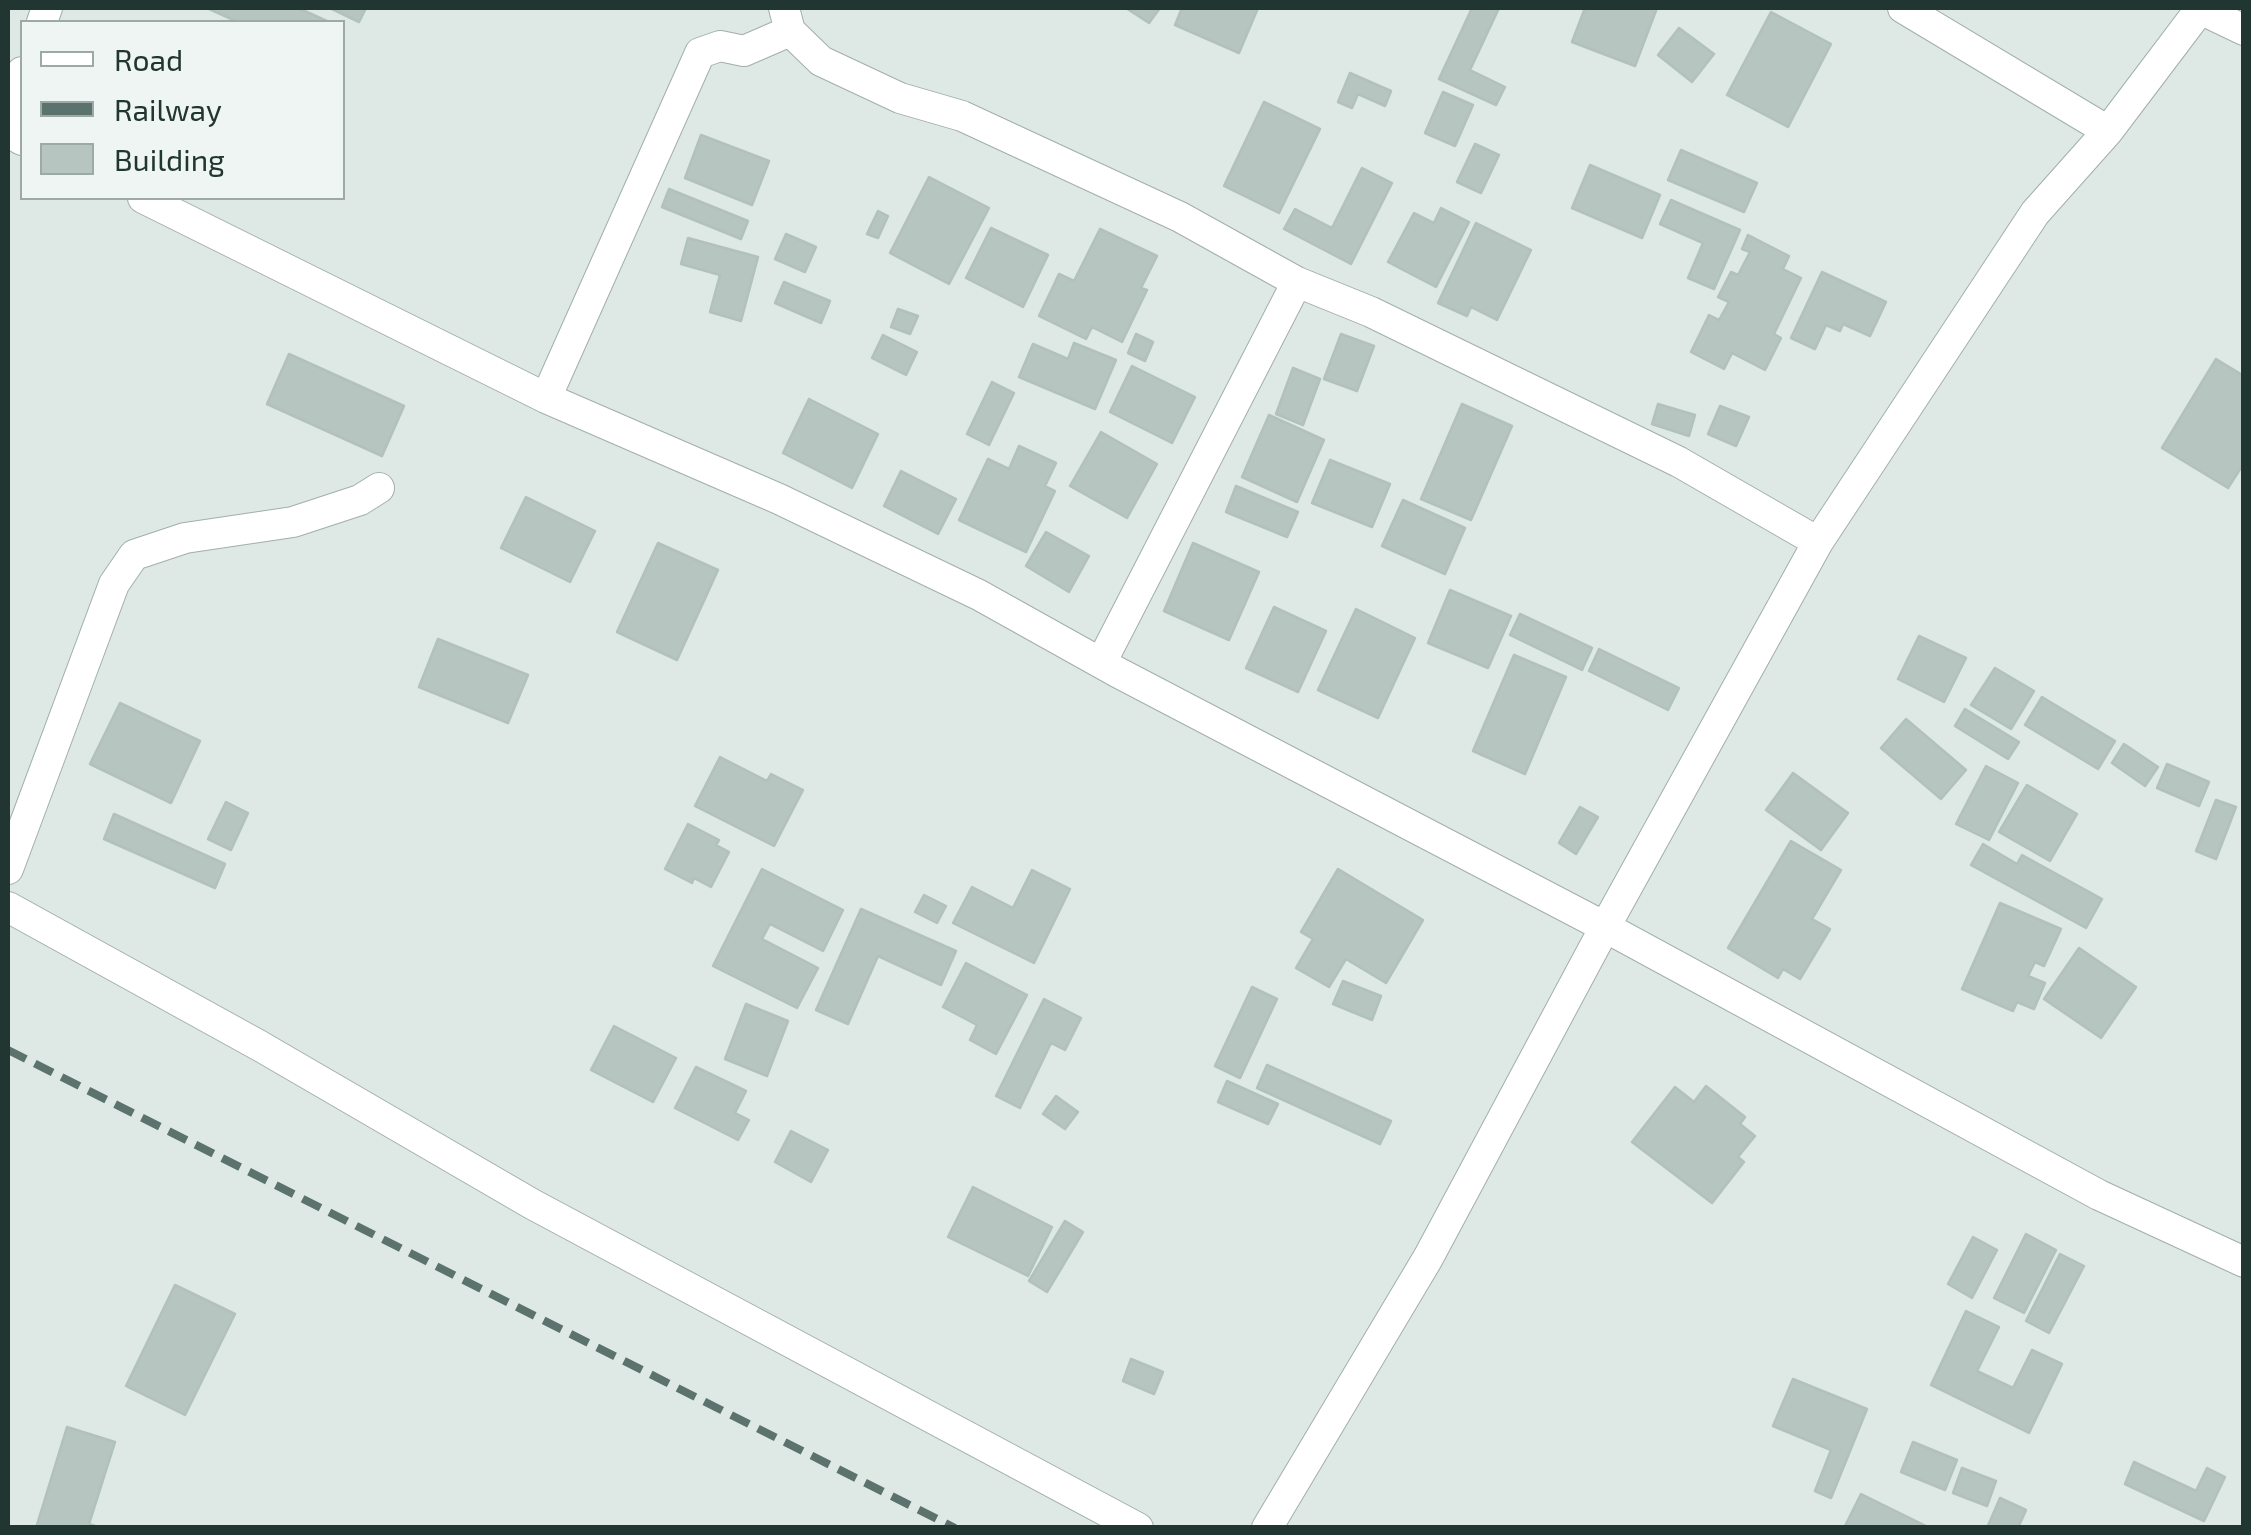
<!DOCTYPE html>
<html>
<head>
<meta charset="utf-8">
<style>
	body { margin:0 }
	#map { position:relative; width:2251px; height:1535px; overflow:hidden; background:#dee8e4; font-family:"Exo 2",sans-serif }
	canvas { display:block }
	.frame { position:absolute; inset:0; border:10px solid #213631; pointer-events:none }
	.legend { position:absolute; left:20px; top:20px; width:325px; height:180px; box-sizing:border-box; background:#eef5f2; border:2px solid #9ca9a5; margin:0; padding:12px 18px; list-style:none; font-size:30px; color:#213631 }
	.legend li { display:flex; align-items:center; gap:20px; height:50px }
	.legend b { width:50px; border:2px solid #9ca9a5 }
</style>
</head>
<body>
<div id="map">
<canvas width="2251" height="1535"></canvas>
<div class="frame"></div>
<ul class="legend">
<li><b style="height:12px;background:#fff"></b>Road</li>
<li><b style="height:12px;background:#5b726d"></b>Railway</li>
<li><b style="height:28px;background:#b7c5c0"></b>Building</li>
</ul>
</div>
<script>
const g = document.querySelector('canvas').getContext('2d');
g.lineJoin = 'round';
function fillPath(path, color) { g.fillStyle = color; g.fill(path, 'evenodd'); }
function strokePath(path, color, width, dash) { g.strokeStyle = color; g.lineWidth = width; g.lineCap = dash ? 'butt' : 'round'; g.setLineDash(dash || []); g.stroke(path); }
const building = new Path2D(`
	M207 8H298L329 22H238Z
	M330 8H366L359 22Z
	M1126 8H1160L1149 23Z
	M1182 8H1258L1239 53 1175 25Z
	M1472 8H1499L1470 70 1505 87 1496 105 1439 79Z
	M1585 8H1657L1635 66 1572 42Z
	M1771 12 1831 44 1788 127 1727 95Z
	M1679 28 1714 54 1692 82 1658 55Z
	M1350 73 1391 91 1385 106 1358 94 1352 108 1338 102Z
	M1443 92 1473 105 1455 146 1425 133Z
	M1264 102 1320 129 1279 213 1224 186Z
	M701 135 769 161 752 205 685 178Z
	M1475 144 1499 155 1481 193 1457 182Z
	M1681 150 1757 183 1744 212 1668 180Z
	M1590 165 1660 195 1642 238 1572 208Z
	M1362 168 1392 183 1351 264 1284 229 1295 209 1332 228Z
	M929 177 989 208 949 284 890 253Z
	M669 189 748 221 741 239 662 207Z
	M1671 200 1740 230 1714 289 1688 278 1703 243 1660 224Z
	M1441 208 1469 222 1436 287 1388 262 1414 213 1434 223Z
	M878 211 888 216 878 238 867 234Z
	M1476 223 1531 250 1497 320 1471 307 1467 316 1438 303Z
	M991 228 1048 255 1023 307 966 278Z
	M1100 229 1157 256 1141 288 1147 290 1122 342 1092 327 1086 339 1039 316 1059 274 1074 281Z
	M786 234 816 247 805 272 775 259Z
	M1748 235 1789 256 1783 269 1801 278 1774 334 1781 338 1765 370 1732 353 1724 369 1691 352 1709 315 1719 320 1729 302 1718 297 1731 272 1738 275 1750 252 1742 249Z
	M688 238 758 257 741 321 710 312 720 275 681 264Z
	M1822 272 1886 302 1870 336 1843 324 1840 331 1826 325 1815 349 1791 338Z
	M784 282 830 301 821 323 775 303Z
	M898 309 918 316 910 334 891 327Z
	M1136 334 1153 342 1145 361 1128 353Z
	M1341 334 1374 346 1357 391 1324 379Z
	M883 335 917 352 906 375 872 358Z
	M1074 343 1116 360 1095 409 1019 377 1033 344 1068 359Z
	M289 354 404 406 382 456 267 404Z
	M2216 359 2244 376V463L2228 488 2162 448Z
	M1132 366 1195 397 1172 443 1110 412Z
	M1293 368 1320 379 1303 425 1276 414Z
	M992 382 1014 393 989 445 967 434Z
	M809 399 878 434 852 488 783 453Z
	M1462 404 1512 426 1471 520 1421 499Z
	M1658 404 1695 415 1689 436 1652 424Z
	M1720 406 1749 417 1736 446 1708 434Z
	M1269 415 1324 440 1297 502 1242 477Z
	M1101 432 1157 464 1127 518 1070 486Z
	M1019 446 1056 463 1045 486 1055 491 1026 552 959 520 988 459 1009 469Z
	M1330 460 1390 484 1372 527 1312 503Z
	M901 471 956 499 938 534 884 506Z
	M1236 486 1298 512 1287 537 1226 512Z
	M526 497 595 531 570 582 501 548Z
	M1403 500 1465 528 1445 574 1382 546Z
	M1046 532 1089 556 1069 592 1026 566Z
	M658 543 718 570 677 660 617 632Z
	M1193 543 1259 572 1229 640 1164 611Z
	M1450 590 1511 616 1488 668 1428 643Z
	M1274 607 1326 631 1298 692 1246 668Z
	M1356 609 1415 638 1378 718 1318 690Z
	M1520 614 1592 648 1582 670 1510 635Z
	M1919 636 1966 658 1944 702 1898 679Z
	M438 639 528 675 508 723 419 687Z
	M1599 649 1679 688 1668 710 1589 671Z
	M1514 655 1566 677 1525 774 1473 751Z
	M1995 668 2034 691 2011 729 1971 705Z
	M2042 697 2115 741 2098 769 2025 725Z
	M120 703 200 741 171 803 90 764Z
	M1965 709 2019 742 2008 759 1955 726Z
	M1906 719 1966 770 1941 799 1881 748Z
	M2124 744 2158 767 2145 786 2112 763Z
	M720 757 767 781 771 774 803 790 774 846 695 806Z
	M2167 764 2209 782 2199 806 2157 788Z
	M1986 766 2018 783 1989 840 1956 824Z
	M1793 773 1848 813 1821 850 1766 810Z
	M2027 785 2077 814 2050 861 1999 832Z
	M2216 800 2236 807 2216 859 2196 851Z
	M226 802 248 813 231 850 208 839Z
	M1580 807 1598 817 1576 854 1559 843Z
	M114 814 225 864 215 888 104 839Z
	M688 824 719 840 716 845 729 852 711 887 694 878 692 883 665 869Z
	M1791 841 1841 870 1812 919 1830 929 1800 979 1783 969 1778 978 1728 948Z
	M1983 844 2017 864 2022 855 2102 899 2086 928 1971 865Z
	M762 869 843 910 823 951 770 924 762 939 818 968 797 1008 713 966Z
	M1338 869 1423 920 1386 983 1346 959 1329 987 1296 968 1313 939 1301 932Z
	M1032 870 1070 889 1034 963 953 923 972 887 1013 908Z
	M924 895 946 906 937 923 915 912Z
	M2000 903 2061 929 2044 966 2035 962 2028 976 2045 983 2034 1009 2017 1002 2013 1011 1962 989Z
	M861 909 956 951 941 985 878 956 848 1024 816 1010Z
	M2079 948 2136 987 2101 1038 2044 999Z
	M966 963 1027 995 996 1054 970 1040 977 1025 943 1007Z
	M1343 981 1381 996 1372 1020 1333 1004Z
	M1252 987 1277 999 1240 1078 1215 1066Z
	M1044 999 1081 1018 1065 1050 1051 1043 1020 1108 996 1096Z
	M746 1004 788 1021 767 1076 725 1059Z
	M614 1026 676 1058 653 1102 591 1070Z
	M1267 1065 1391 1121 1380 1144 1257 1088Z
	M696 1067 746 1091 735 1113 749 1120 738 1140 675 1108Z
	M1227 1081 1278 1104 1268 1124 1218 1102Z
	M1706 1086 1745 1117 1740 1124 1755 1136 1738 1157 1744 1162 1712 1203 1632 1142 1675 1087 1694 1102Z
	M1056 1096 1078 1112 1065 1129 1043 1114Z
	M791 1131 828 1150 811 1182 775 1162Z
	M973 1187 1052 1227 1028 1276 948 1237Z
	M1065 1221 1083 1232 1047 1292 1029 1281Z
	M2026 1234 2056 1250 2024 1313 1994 1298Z
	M1973 1237 1997 1250 1972 1298 1948 1284Z
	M2060 1254 2084 1266 2049 1333 2026 1321Z
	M175 1285 235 1314 185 1415 126 1386Z
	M1966 1311 1999 1327 1977 1371 2013 1388 2032 1350 2062 1364 2029 1433 1931 1385Z
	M1131 1359 1163 1372 1154 1394 1123 1381Z
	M1793 1379 1867 1409 1831 1498 1815 1491 1831 1450 1773 1426Z
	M67 1427 115 1442 89 1524 101 1528H36Z
	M1913 1442 1957 1460 1945 1490 1901 1472Z
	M2134 1462 2196 1491 2207 1468 2225 1477 2204 1521 2125 1484Z
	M1962 1468 1996 1481 1987 1506 1953 1493Z
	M1861 1494 1930 1528H1844Z
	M2000 1498 2026 1510 2018 1528H1987Z`);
fillPath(building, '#b7c5c0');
strokePath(building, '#b1c1bb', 2.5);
const minor = new Path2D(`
	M784 8 790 31 821 61 900 98 962 116 1180 217 1297 282 1371 312 1679 462 1818 542
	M1903 8 2108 131
	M2200 9 2244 30
	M42 22 47 8
	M8 112 22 72
	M8 132 22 140
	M143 198 546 398 779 499 979 595 1117 672 1605 927 2099 1195 2244 1262
	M546 398 700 53 720 46 744 51 790 31
	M1101 663 1297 282
	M8 869 114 584 134 555 185 538 293 522 360 500 379 488
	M8 907 260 1046 532 1204 1138 1528
	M1267 1528 1428 1258 1605 927 1818 542 2035 213 2108 131 2201 8`);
strokePath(minor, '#a2afab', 32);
strokePath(minor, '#fff', 30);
strokePath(new Path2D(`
	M8 1050 955 1528`), '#5b726d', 8, [20, 10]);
</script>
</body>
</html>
